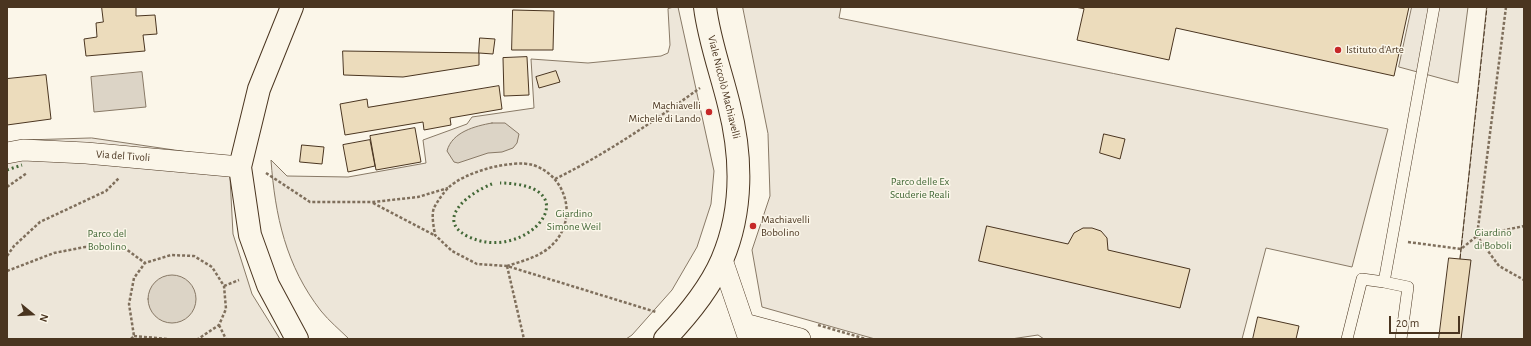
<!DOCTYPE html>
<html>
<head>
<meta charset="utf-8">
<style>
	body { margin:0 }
	#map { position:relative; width:1531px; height:346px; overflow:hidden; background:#fbf6e9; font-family:"Alegreya Sans",sans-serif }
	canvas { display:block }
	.frame { position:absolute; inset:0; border:8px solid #4a3520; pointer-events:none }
	.north { position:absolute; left:12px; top:294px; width:40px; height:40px; -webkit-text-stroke:3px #fbf6e9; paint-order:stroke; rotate:108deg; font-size:11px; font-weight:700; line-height:16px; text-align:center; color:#4a3520 }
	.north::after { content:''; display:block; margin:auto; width:14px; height:18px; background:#4a3520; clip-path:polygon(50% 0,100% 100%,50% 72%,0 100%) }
	.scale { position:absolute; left:1389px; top:316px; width:71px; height:18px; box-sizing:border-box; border:2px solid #4a3520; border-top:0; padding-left:5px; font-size:12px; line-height:14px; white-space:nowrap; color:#4a3520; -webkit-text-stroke:3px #fbf6e9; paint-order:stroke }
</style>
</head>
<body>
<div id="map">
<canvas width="1531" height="346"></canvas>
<div class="frame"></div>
<div class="north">N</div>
<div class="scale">20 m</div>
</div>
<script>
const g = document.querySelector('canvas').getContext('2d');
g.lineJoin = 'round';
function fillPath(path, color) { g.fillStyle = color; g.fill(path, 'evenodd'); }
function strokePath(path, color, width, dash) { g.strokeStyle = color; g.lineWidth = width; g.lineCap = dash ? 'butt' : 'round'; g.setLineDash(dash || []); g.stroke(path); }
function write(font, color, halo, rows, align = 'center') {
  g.font = font + ' "Alegreya Sans",sans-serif'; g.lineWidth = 3; g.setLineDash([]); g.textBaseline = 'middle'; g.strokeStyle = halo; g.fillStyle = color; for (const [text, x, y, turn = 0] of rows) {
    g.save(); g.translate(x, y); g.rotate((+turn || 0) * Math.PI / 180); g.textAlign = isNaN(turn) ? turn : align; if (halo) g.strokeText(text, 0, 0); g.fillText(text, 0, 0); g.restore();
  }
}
const green = new Path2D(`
	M674 7H678L714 171 711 204 697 247 672 290 632 335 626 339H349C340 330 329 321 321 311 286 266 275 216 271 160L287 176 348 177 426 163 423 140 467 124 472 117 534 108 531 59 588 63 661 56 668 53 670 45 668 9Z
	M743 7H841L839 18 1388 129 1352 267 1266 248 1242 339H1044L1038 335 1011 339H875L762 307 752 250 770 196 768 134Z
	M1412 7H1468L1458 83 1399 67Z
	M1487 7H1524V339H1461L1460 259Z
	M92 138 229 158 233 234 252 294 280 339H7V145L28 140Z`);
fillPath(green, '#ede6d9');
strokePath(green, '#887966', 1);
const water = new Path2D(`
	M142 72 146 107 94 112 91 77Z
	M492 123H505L519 134 517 143 513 148 502 152 488 153 458 163 454 162 447 151C452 132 475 126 492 123Z
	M148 299a24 24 0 1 1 48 0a24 24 0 1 1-48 0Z`);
fillPath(water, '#dcd4c6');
strokePath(water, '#887966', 1);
const building = new Path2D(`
	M102 7H136V16L155 15 157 34 143 35 145 51 86 56 84 39 97 37 96 23 103 22Z
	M1075 7H1409L1394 76 1176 28 1169 60 1077 40 1084 9Z
	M513 10 554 11 553 50H512Z
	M480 38 495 39 493 54 479 53Z
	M343 51 479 53V65L403 77 344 75Z
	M527 57 529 95 504 96 503 58Z
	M556 71 560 82 539 88 536 77Z
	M46 75 51 119 7 125V79Z
	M499 86 502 109 450 118 451 125 424 130 423 122 345 135 340 104 367 99 368 107Z
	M415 128 421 162 376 170 370 136Z
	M1104 134 1125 139 1120 159 1100 153Z
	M370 140 375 166 348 172 343 145Z
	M302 145 324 147 322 164 300 162Z
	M987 226 1068 244 1074 233 1083 228H1092L1101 231 1107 238 1108 250 1190 269 1180 308 979 261Z
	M1449 258 1471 260 1461 339H1439Z
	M1258 317 1299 326 1296 339H1253Z`);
fillPath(building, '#ecdcbc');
strokePath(building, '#4a3520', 1);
const service = new Path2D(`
	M1384 282 1408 287 1401 339
	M1347 339 1362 279 1384 282 1434 7`);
const minor = new Path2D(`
	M7 153 23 150 86 153 240 167
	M722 260 749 339
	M744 324 800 339`);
const primary = new Path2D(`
	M292 7 259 89 240 167 250 235 268 285 297 339
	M665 339C687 316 709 290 722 260 743 211 742 156 729 105 721 72 709 40 705 7`);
strokePath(service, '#4a3520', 12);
strokePath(minor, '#4a3520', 22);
strokePath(primary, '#4a3520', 24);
strokePath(new Path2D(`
	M1506 7 1477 236 1499 266 1524 280
	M266 173 310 202H373L418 197 448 188
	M555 179C606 154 654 121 700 88
	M7 187 27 173
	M373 203 434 235
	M1408 242 1461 249 1477 236 1524 226
	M7 256 14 246 40 222 106 191 119 178
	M507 266C523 261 542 256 553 244 578 219 567 176 533 165 512 159 464 172 448 188 443 193 437 202 434 208 431 215 434 228 435 235L452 251 477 264 507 266 656 312
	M507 266 524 339
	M7 271 54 253 85 247 126 249 145 263
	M224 286 239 280
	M219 325 226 339
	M818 325 866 339
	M134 336 168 339
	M131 339 134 336 129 304 134 278 145 263 171 255 194 256 212 267 224 286 226 309 219 325 198 339`), '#7f6f5c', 2.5, [3, 2]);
strokePath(service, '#fbf6e9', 11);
strokePath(minor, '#fbf6e9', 21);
strokePath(primary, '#fbf6e9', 22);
strokePath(new Path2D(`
	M7 170 22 165
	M492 184C473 191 433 218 467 236 526 266 594 184 500 183`), '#436837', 3, [2, 3]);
strokePath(new Path2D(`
	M1460 259 1487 7`), '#4a3520', 1, [5, 2]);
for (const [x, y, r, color] of [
	[1338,50,4,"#c62828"],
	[709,112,4,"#c62828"],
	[753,226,4,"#c62828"]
]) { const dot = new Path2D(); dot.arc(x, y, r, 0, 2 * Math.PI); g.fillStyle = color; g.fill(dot); strokePath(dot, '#fbf6e9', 1.5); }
write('11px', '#4a3520', '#fbf6e9', [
	["Istituto d'Arte",1346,50],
	["Machiavelli",701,106,"right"],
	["Michele di Lando",701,119,"right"],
	["Machiavelli",761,220],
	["Bobolino",761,233]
], 'left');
write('11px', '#4a3520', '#fbf6e9', [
	["Viale Niccolò Machiavelli",724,87,76],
	["Via del Tivoli",123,156,4]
]);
write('11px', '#436837', '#fbf6e9', [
	["Parco delle Ex",920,182],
	["Scuderie Reali",920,195],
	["Giardino",574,214],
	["Simone Weil",574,227],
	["Giardino",1493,233],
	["di Boboli",1493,246],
	["Parco del",107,234],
	["Bobolino",107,247]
]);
</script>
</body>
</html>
